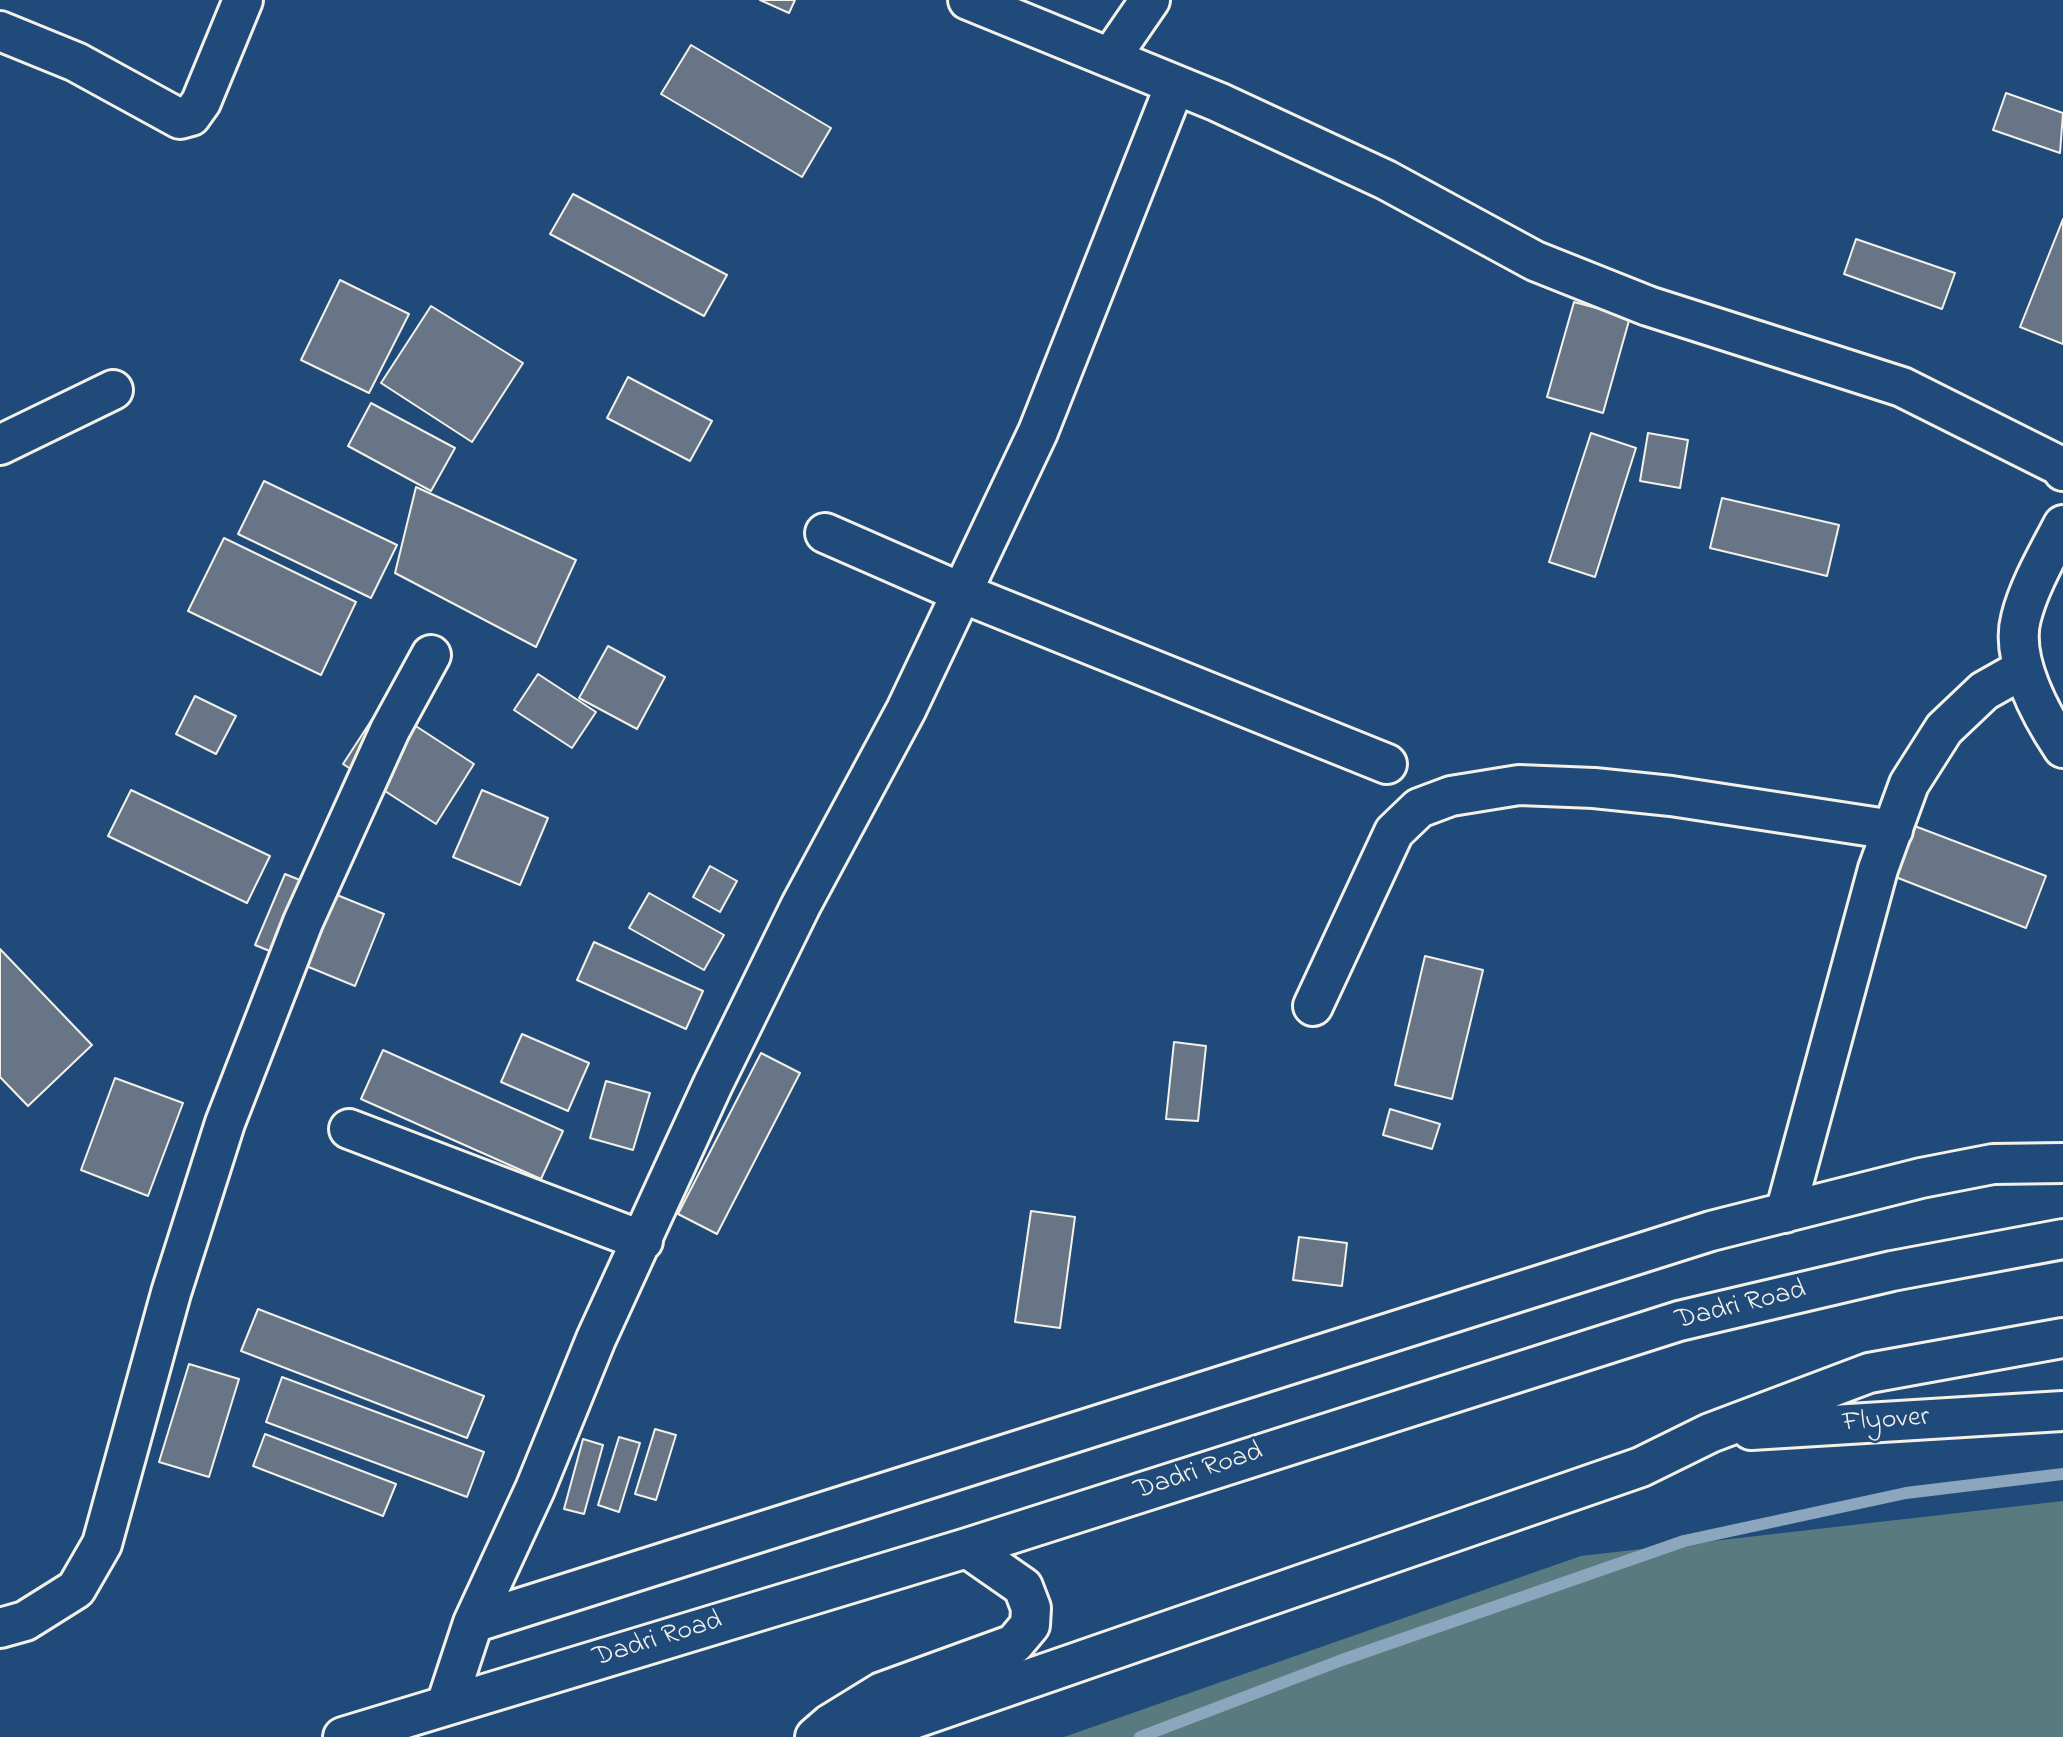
<!DOCTYPE html>
<html>
<head>
<meta charset="utf-8">
<style>
	body { margin:0 }
	canvas { display:block; background:#1f4a7a }
</style>
</head>
<body>
<canvas width="2063" height="1737"></canvas>
<script>
const g = document.querySelector('canvas').getContext('2d');
g.lineJoin = 'round';
function fillPath(path, color) { g.fillStyle = color; g.fill(path, 'evenodd'); }
function strokePath(path, color, width, dash) { g.strokeStyle = color; g.lineWidth = width; g.lineCap = dash ? 'butt' : 'round'; g.setLineDash(dash || []); g.stroke(path); }
function write(font, color, halo, rows, align = 'center') {
  g.font = font + ' "Indie Flower",sans-serif'; g.lineWidth = 5; g.setLineDash([]); g.textBaseline = 'middle'; g.strokeStyle = halo; g.fillStyle = color; for (const [text, x, y, turn = 0] of rows) {
    g.save(); g.translate(x, y); g.rotate((+turn || 0) * Math.PI / 180); g.textAlign = isNaN(turn) ? turn : align; if (halo) g.strokeText(text, 0, 0); g.fillText(text, 0, 0); g.restore();
  }
}
fillPath(new Path2D(`
	M2063 1501V1737H1064L1581 1556Z`), '#597b80');
strokePath(new Path2D(`
	M1140 1737 1342 1660 1684 1541 1906 1493 2063 1474`), '#8ca6be', 12);
const building = new Path2D(`
	M760 0H795L789 13Z
	M691 45 831 128 802 177 661 94Z
	M2006 93 2063 113 2060 153 1993 130Z
	M573 194 727 275 704 316 550 234Z
	M2063 219V344L2020 327Z
	M1856 239 1955 273 1942 309 1844 274Z
	M340 280 409 314 369 393 301 360Z
	M1574 302 1630 317 1603 413 1547 397Z
	M431 306 523 363 472 442 381 383Z
	M628 377 712 421 690 461 607 418Z
	M371 403 455 448 431 491 348 446Z
	M1591 433 1636 448 1595 577 1549 562Z
	M1648 433 1688 440 1680 488 1640 481Z
	M264 481 397 545 371 598 238 534Z
	M416 487 576 560 536 647 395 573Z
	M1722 498 1839 525 1827 576 1710 548Z
	M224 538 356 602 321 675 188 611Z
	M608 646 665 677 637 729 579 698Z
	M538 674 596 712 572 748 514 710Z
	M195 696 236 716 216 754 176 734Z
	M382 704 474 764 436 824 343 764Z
	M131 790 270 856 247 903 108 836Z
	M482 790 548 818 520 885 453 857Z
	M1912 825 2046 876 2026 928 1893 876Z
	M710 866 737 881 720 912 693 897Z
	M285 874 384 914 355 986 255 945Z
	M649 893 724 935 704 970 629 928Z
	M594 942 703 991 686 1029 577 980Z
	M0 949 92 1045 28 1106 0 1077Z
	M1425 956 1483 970 1452 1099 1395 1085Z
	M522 1034 589 1063 568 1111 501 1082Z
	M1174 1042 1206 1046 1198 1121 1166 1119Z
	M383 1050 563 1131 541 1179 361 1099Z
	M761 1053 800 1073 717 1234 678 1214Z
	M115 1078 183 1103 148 1196 81 1170Z
	M606 1081 650 1093 633 1150 590 1138Z
	M1390 1109 1440 1124 1432 1149 1383 1135Z
	M1031 1211 1075 1217 1060 1328 1015 1322Z
	M1299 1237 1347 1243 1342 1286 1293 1280Z
	M258 1309 484 1396 467 1438 241 1351Z
	M189 1364 239 1379 209 1477 159 1462Z
	M282 1377 484 1452 467 1497 266 1422Z
	M655 1429 676 1435 656 1500 635 1494Z
	M265 1434 396 1484 383 1516 253 1466Z
	M619 1437 640 1443 619 1512 598 1505Z
	M583 1439 603 1445 584 1514 564 1509Z`);
fillPath(building, '#687587');
strokePath(building, '#f4f1e8', 2);
const minor = new Path2D(`
	M968 0 1218 102 1386 180 1535 261 1648 306 1902 387 2060 466 2063 471
	M0 31 76 62 180 119 191 116 201 102 243 0
	M1110 58 1150 0
	M0 445 113 390
	M2063 525C2048 554 2029 586 2021 618 2010 659 2041 715 2063 748
	M825 533 962 593 1387 764
	M1313 1006 1394 832 1419 808 1451 796 1519 785 1594 788 1671 796 1893 830
	M349 1129 643 1241
	M1785 1213 1878 869 1909 784 1944 729 1984 691 2023 669
	M473 1623 1711 1231 1921 1178 1993 1164 2063 1163
	M0 1628 25 1621 76 1589 102 1544 171 1293 225 1123 303 922 390 730 431 655
	M446 1705 473 1623 535 1489 596 1339 713 1084 801 905 906 710 1038 432 1175 85`);
const major = new Path2D(`
	M1751 1430 2063 1411
	M343 1737 967 1548 1679 1321 1892 1271 2063 1239
	M815 1737 830 1724 882 1692 1014 1644 1030 1625 1031 1608 1023 1587 967 1548
	M861 1737 1641 1467 1710 1433 1869 1373 2063 1338`);
strokePath(minor, '#f4f1e8', 44);
strokePath(major, '#f4f1e8', 44);
strokePath(minor, '#1f4a7a', 38);
strokePath(major, '#1f4a7a', 38);
write('28px', '#f4f1e8', '#1f4a7a', [
	["Dadri Road",1741,1307,-14],
	["Flyover",1886,1422,-4],
	["Dadri Road",1199,1473,-18],
	["Dadri Road",658,1641,-17]
]);
</script>
</body>
</html>
